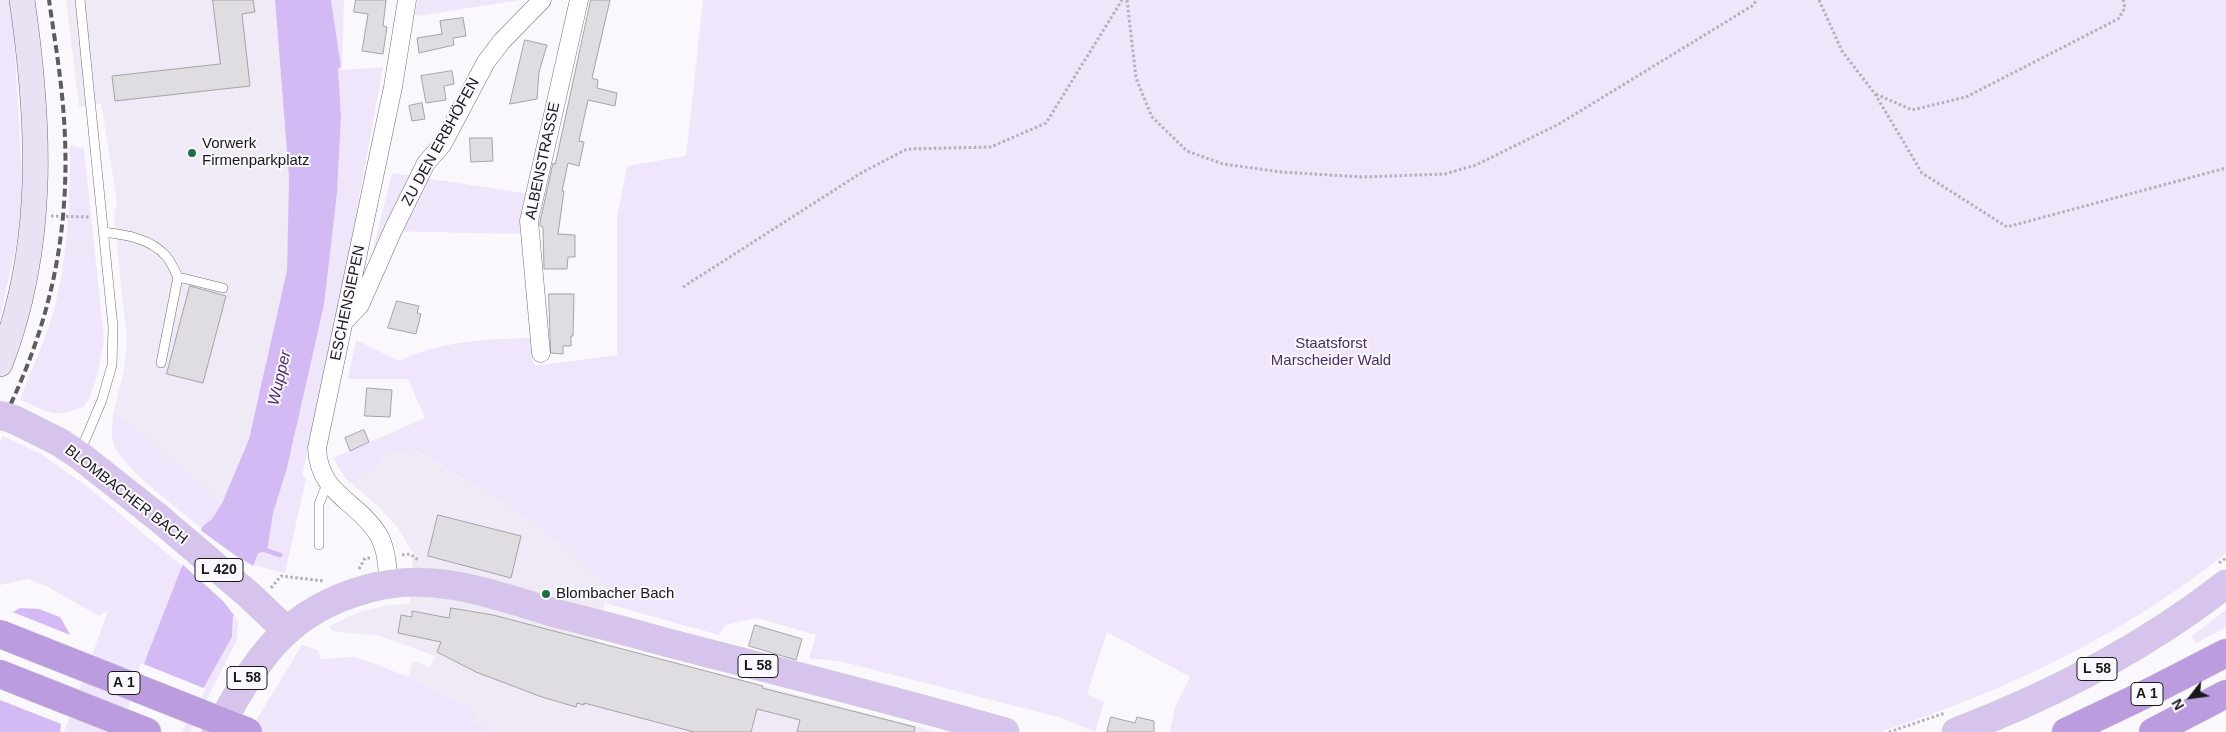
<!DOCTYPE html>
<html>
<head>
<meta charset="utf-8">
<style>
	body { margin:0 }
	#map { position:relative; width:2226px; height:732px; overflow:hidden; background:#faf8fc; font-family:Helvetica,sans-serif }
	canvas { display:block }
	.north { position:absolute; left:2166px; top:672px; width:50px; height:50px; -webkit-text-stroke:4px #faf8fc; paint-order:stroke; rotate:240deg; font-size:14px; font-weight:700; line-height:20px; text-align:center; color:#19181a }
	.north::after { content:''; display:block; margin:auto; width:18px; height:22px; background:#19181a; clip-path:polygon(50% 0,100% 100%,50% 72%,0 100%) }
</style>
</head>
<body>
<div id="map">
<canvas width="2226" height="732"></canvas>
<div class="north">N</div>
</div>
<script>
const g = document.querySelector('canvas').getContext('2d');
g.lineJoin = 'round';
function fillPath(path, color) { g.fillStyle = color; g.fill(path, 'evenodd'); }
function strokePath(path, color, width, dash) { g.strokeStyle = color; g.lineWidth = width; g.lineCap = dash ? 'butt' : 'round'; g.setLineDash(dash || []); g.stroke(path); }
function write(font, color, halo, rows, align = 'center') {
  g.font = font + ' Helvetica,sans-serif'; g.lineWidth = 4; g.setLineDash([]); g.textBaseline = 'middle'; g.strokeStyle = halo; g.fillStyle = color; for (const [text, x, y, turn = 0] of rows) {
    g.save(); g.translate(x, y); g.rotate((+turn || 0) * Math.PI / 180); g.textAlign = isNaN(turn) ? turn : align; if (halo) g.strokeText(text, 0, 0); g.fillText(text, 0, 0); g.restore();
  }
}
fillPath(new Path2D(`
	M66 0H275L289 178 287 270 249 439 222 503 114 410 124 370 127 341 114 217 117 201 101 103 79 107Z
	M415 450 532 521 595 574 613 592 605 603 597 642 937 732H503L473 723 477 713 408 677 413 661 430 667 435 656 380 636 333 631 329 626 359 612 385 606 410 603 413 553 398 528 380 508 352 484 384 461 381 456Z`), '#efeaf5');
fillPath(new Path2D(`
	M0 0H12L23 197 17 241 0 317Z
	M331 0H344L342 70 383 67 340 302 302 476 306 479 285 573 253 565 287 468 324 305 337 193 341 117 338 68 341 66Z
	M417 0H520L419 16 415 14Z
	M703 0H2226V553C2123 636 2005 691 1880 732H1170L1175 707 1190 677 1107 632 1087 694 1104 702 1095 732 1062 718 843 662 809 658 816 635 757 618 725 625 719 635 605 603 613 592 595 574 532 521 416 450 381 456 384 461 352 484 346 479 333 458 425 418 408 379H348L356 340 399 361C441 341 485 339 531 338L534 366 617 355V218L627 166 686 156Z
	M70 145 84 148 104 339 97 377 88 401 82 409 80 407C53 421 45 409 20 400 30 372 43 345 52 317 68 261 70 203 70 145Z
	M392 173 530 194 519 234 387 231 364 287Z
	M114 410 222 503 212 519 202 529C180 510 126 471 115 447 110 436 112 422 114 410Z
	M3 436 41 454 88 487 182 566 146 658 123 732H64L108 611 99 616 46 586 28 579 0 585V441Z
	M2226 610V627L2196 643 2192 636Z
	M235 615 238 622 237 640 190 732H179L232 637Z
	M302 645 318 650 320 659 354 657 378 665 408 677 477 713 473 723 503 732H249Z`), '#efe6fb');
fillPath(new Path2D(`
	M275 0H331L341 67 338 68 341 117 337 193 324 305 287 468 273 513 267 551 258 553 233 618 232 637 179 732H123L146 658 182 566 203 526 212 519 222 503 249 439 287 270 289 178Z
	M20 608 39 609 60 617 70 634 60 732H0V619Z`), '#d4baf4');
fillPath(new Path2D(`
	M199 529 236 556 255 567 236 618 224 602 181 563Z
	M10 611 73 636 64 725 0 700V617Z
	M141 663 206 689 182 732H121Z`), '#faf8fc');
strokePath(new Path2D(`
	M262 549 280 555`), '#d4baf4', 5);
const building = new Path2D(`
	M213 0H253L255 12 242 14 250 86 115 101 112 76 220 64Z
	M356 0H386L383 26 387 27 383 54 362 51 368 14 354 12Z
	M591 0H610L592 78 598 80 597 88 617 93 615 106 588 100 579 141 584 142 579 166 568 163 562 191H564L558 234 575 235V257H568L567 269H544L543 227 540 226V222L553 163 555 164Z
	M463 18 466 36 453 38 454 45 419 53 417 38 442 34 440 21Z
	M525 40 547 45 539 72 537 99 510 104Z
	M452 71 454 84 444 86 446 100 426 103 421 76Z
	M422 103 425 119 412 121 409 106Z
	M470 138H492L493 161 471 162Z
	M190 286 226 296 203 383 167 374Z
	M549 294H574L573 336H571V346H563V354L551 353Z
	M397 301 419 306 417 313 421 314 416 334 388 328Z
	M367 388 392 390 390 417 365 416Z
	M364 430 369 442 350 451 345 438Z
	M438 515 521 536 511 578 428 556Z
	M451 608 493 615 763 686 762 688 915 727 914 732H797L800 720 757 709 751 732H694L584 703V705L577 703 576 707 542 697 476 672 437 652 441 642 398 633 401 615 412 617V611L449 618Z
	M755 625 802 639 796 660 749 646Z
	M1111 717 1135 723 1137 717 1154 721V732H1107Z`);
fillPath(building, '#dfdde1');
strokePath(building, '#a5a3a7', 1);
const lane = new Path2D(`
	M80 0 113 327 112 365 102 400 80 452
	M103 232C126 235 150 238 166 256 171 261 174 270 178 277
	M161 363 178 277 223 288
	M319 545V504L327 484`);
const street = new Path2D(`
	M344 322 360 305 393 230 426 163 442 145 486 62 502 41 542 0
	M541 353 529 221 579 0
	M389 584C387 567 387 549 378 534 357 500 319 495 317 448L393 87 407 0`);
const secondary = new Path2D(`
	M0 364C46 245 40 123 22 0`);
const primary = new Path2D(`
	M15 420 59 442 79 455 160 519 249 595 286 630
	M216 732C257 659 284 611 370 588 434 571 495 595 555 613 590 622 626 631 661 641 776 671 891 699 1005 732
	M1956 732C2053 695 2144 648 2226 584`);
const highway = new Path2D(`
	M0 674 147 732
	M2066 732 2154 690 2226 653
	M2153 732 2226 694`);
strokePath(lane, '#717073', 10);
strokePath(street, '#717073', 19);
strokePath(secondary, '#717073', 26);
strokePath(primary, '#d6d5d6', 29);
strokePath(highway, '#d6d5d6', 29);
strokePath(new Path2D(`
	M1127 0 1136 78 1152 117 1187 151 1223 164 1281 172 1362 177 1445 174 1476 165 1559 124 1752 6 1757 0
	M1819 0 1842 51 1875 94 1922 173 2007 227 2226 168
	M1876 94 1912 110 1966 97 2118 19 2125 8 2123 0
	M51 216 90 217
	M683 287 861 173 907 149 991 147 1046 123 1122 0
	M402 555 410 554 418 560
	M2219 563 2226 558
	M359 569 365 558H370
	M271 588 281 576 324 581
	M1889 732 1945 713`), '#b3b1b5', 3, [2.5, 2.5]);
strokePath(lane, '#fff', 9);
strokePath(street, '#fff', 18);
strokePath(secondary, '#eae1f5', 25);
strokePath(primary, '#d6c4ec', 28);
strokePath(highway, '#ba9cdf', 28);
strokePath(new Path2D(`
	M0 426C53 322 73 222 63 106 60 70 54 35 49 0`), '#5e5c5f', 4, [8, 4]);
const primaryBridge = new Path2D(`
	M0 415 15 420`);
const highwayBridge = new Path2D(`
	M0 634 248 732`);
strokePath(primaryBridge, '#d6d5d6', 29, []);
strokePath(highwayBridge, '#d6d5d6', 29, []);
strokePath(primaryBridge, '#d6c4ec', 28);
strokePath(highwayBridge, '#ba9cdf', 28);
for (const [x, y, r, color] of [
	[192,153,5,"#1b7042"],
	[546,594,5,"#1b7042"]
]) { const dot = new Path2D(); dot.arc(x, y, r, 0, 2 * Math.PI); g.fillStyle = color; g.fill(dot); strokePath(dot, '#faf8fc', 2); }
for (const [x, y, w] of [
	[219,570,48],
	[758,666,40],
	[2097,669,40],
	[247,678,40],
	[124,683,32],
	[2147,694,32]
]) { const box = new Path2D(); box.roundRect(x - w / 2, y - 11.5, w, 23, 4); g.fillStyle = '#faf8fc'; g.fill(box); strokePath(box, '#19181a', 1); }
write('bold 14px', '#19181a', null, [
	["L 420",219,570],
	["L 58",758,666],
	["L 58",2097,669],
	["L 58",247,678],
	["A 1",124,683],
	["A 1",2147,694]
]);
write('15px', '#19181a', '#faf8fc', [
	["ZU DEN ERBHÖFEN",441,142,-61],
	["ALBENSTRASSE",543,161,-78],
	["ESCHENSIEPEN",348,303,-78],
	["BLOMBACHER BACH",126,495,38]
]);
write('15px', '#19181a', '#faf8fc', [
	["Vorwerk",202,144],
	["Firmenparkplatz",202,161],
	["Blombacher Bach",556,594]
], 'left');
write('15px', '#4c2a6d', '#faf8fc', [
	["Staatsforst",1331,344],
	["Marscheider Wald",1331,361]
]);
write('italic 16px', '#4b286c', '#faf8fc', [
	["Wupper",280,378,-77]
]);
</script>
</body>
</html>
